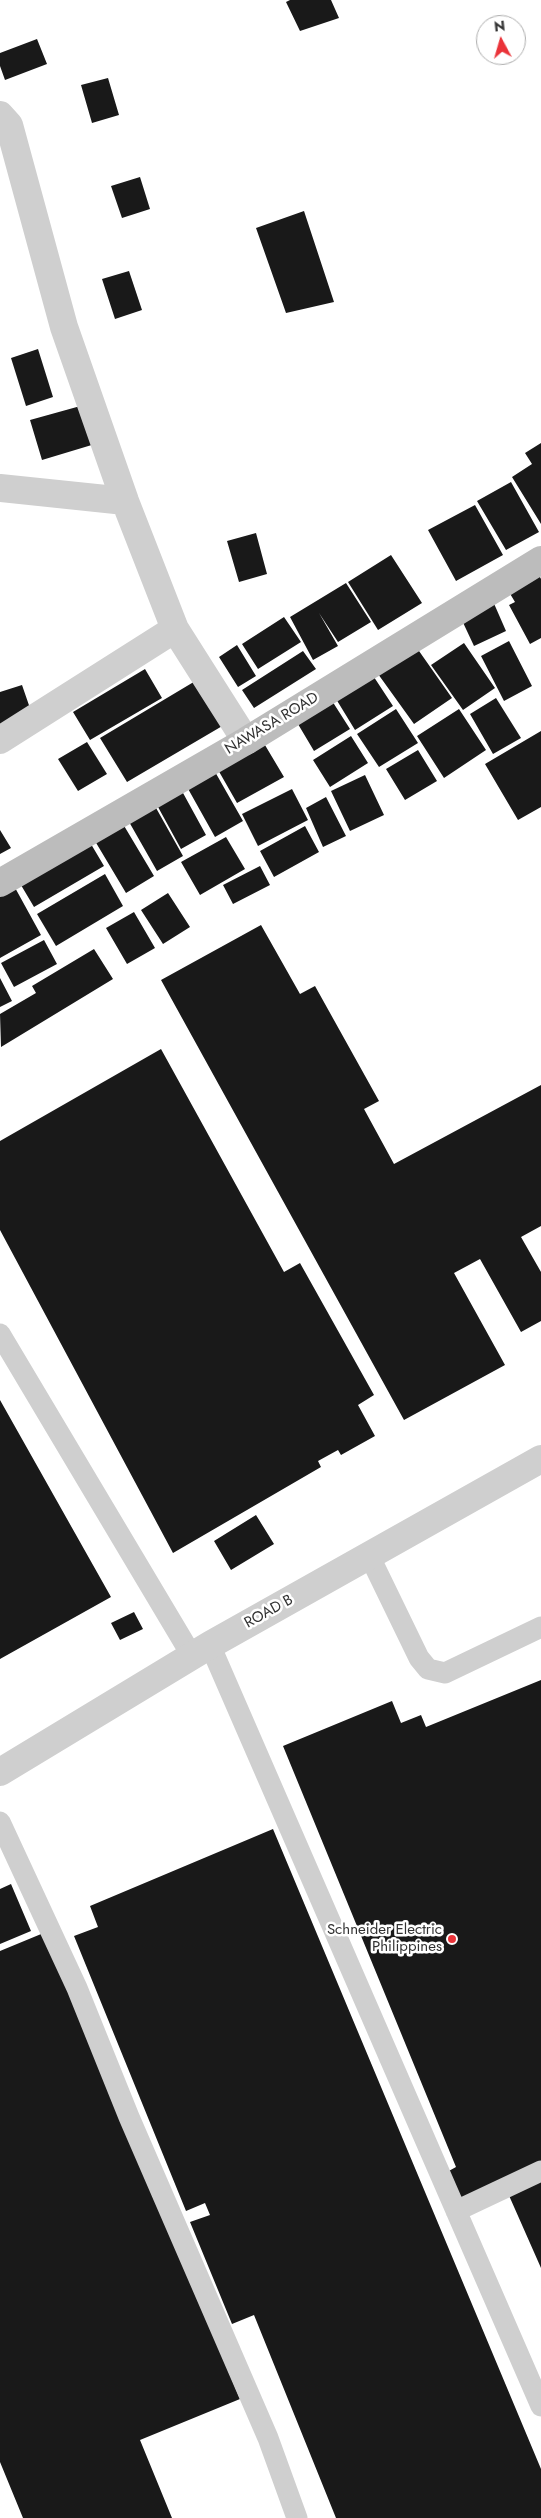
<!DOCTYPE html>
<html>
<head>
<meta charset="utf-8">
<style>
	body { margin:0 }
	#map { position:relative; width:541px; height:2518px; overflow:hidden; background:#fff; font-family:Jost,sans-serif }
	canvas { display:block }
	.north { position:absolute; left:476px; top:15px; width:50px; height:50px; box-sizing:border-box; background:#fff; border:1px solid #adadad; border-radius:50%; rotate:354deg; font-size:14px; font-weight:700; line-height:20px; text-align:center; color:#323232 }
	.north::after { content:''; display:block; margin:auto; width:18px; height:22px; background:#ea3339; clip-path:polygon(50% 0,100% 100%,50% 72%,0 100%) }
</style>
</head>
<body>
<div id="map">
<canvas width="541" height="2518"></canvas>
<div class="north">N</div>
</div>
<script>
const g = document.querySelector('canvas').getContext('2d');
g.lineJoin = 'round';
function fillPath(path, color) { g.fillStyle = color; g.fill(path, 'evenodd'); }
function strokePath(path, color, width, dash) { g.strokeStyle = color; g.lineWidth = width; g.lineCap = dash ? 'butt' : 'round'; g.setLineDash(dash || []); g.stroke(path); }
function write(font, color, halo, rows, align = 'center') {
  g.font = font + ' Jost,sans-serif'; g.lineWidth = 5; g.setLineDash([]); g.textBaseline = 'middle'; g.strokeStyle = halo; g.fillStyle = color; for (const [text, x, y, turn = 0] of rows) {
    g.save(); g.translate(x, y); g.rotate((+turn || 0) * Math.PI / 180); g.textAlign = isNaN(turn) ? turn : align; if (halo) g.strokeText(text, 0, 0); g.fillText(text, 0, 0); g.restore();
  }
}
fillPath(new Path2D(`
	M290 0H331L339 18 300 31 286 2Z
	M37 39 47 64 5 80 0 66V53Z
	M108 78 119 115 92 123 81 85Z
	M140 177 150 209 122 218 111 186Z
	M304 211 334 302 286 313 256 228Z
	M129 271 142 310 115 319 102 279Z
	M38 349 53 397 26 406 11 358Z
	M84 405 95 444 42 460 30 420Z
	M541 443V524L512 477 532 464 525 453Z
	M511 482 539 532 506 550 477 501Z
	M475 505 503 555 456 581 428 530Z
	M256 533 267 574 239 582 227 541Z
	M391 555 422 603 378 630 348 582Z
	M537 571 541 579V638L530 644 509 605 515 602 506 587Z
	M346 583 371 622 338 642 319 613 338 646 313 660 290 617Z
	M492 599 506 631 474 646 459 614Z
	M284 617 301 642 258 669 242 644Z
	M412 641 452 698 414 724 373 667Z
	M509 641 532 686 504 701 481 656Z
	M464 643 495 688 463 710 431 665Z
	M237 645 256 676 238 687 219 657Z
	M303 651 316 669 254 708 242 690Z
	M145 669 162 698 90 740 73 712Z
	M370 671 393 706 355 730 333 694Z
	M197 680 224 725 127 782 100 738Z
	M22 685 32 714 0 725V692Z
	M327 693 350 729 314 751 292 714Z
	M496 698 521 738 493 754 470 714Z
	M396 709 418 743 379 767 357 734Z
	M459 709 486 750 444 778 417 736Z
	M541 731V807L518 820 485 764Z
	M259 735 284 777 237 803 213 761Z
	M351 736 368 763 330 787 313 760Z
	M87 742 107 774 78 791 58 759Z
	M418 750 437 781 405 800 386 769Z
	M210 763 243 821 215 837 182 778Z
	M365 775 384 815 350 831 331 791Z
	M177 782 206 835 181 849 152 796Z
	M292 789 308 820 258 846 242 814Z
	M326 797 346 836 323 847 306 808Z
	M151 799 183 856 157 871 124 813Z
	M120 819 154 876 126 893 92 836Z
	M305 826 319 852 274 877 260 851Z
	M0 830 11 848 0 854Z
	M226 837 245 869 200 895 181 862Z
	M88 839 104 866 34 907 18 880Z
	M260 866 270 885 233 904 223 885Z
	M105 874 123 906 56 946 37 914Z
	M13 884 41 935 0 958V891Z
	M168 893 190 927 163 944 141 910Z
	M134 912 155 948 127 964 106 928Z
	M261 925 300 994 315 986 379 1101 364 1109 394 1164 541 1085V1226L521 1237 541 1272V1321L521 1332 480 1259 454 1273 505 1365 404 1420 161 980Z
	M44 940 57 964 14 987 1 963Z
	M94 949 113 979 1 1047 0 1014 36 993 32 986Z
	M0 978 12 1001 0 1007Z
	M161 1049 284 1272 300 1263 374 1395 358 1405 375 1436 341 1455 338 1450 318 1461 321 1467 173 1553 0 1230V1141Z
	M0 1400 111 1597 0 1659Z
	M256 1515 274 1544 231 1570 214 1541Z
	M134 1612 143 1629 120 1640 111 1623Z
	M541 1680V2168L459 2201 447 2172 456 2167 283 1746 392 1701 401 1723 421 1715 426 1727Z
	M273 1829 541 2469V2518H336L254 2315 232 2324 190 2222 210 2215 205 2203 186 2211 74 1936 98 1927 90 1906Z
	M11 1884 31 1931 0 1944V1889Z
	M46 1932 240 2399 140 2440 172 2518H23L0 2462V1951Z
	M541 2176V2268L507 2191Z`), '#191919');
strokePath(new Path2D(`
	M0 1334 192 1656
	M369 1555 419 1658 428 1669 445 1673 541 1627
	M210 1645 541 2406
	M0 1822 77 1988 129 2117 268 2438 297 2518
	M456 2211 541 2171`), '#cfcfcf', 21);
strokePath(new Path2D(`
	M0 115 9 125 64 327 125 501 175 629 246 741
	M0 488 125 501
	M0 740 175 629
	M0 1772 210 1645 541 1459`), '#cfcfcf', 28);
strokePath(new Path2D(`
	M0 883 246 741 541 560`), '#bcbcbc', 28);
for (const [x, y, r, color] of [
	[452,1939,5,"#ea3339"]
]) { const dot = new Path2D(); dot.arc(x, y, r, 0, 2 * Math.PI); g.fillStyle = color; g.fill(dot); strokePath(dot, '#fff', 2); }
write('15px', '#323232', '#fff', [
	["NAWASA ROAD",272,724,-31],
	["ROAD B",269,1612,-29]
]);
write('15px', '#323232', '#fff', [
	["Schneider Electric",442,1930],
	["Philippines",442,1947]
], 'right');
</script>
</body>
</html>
